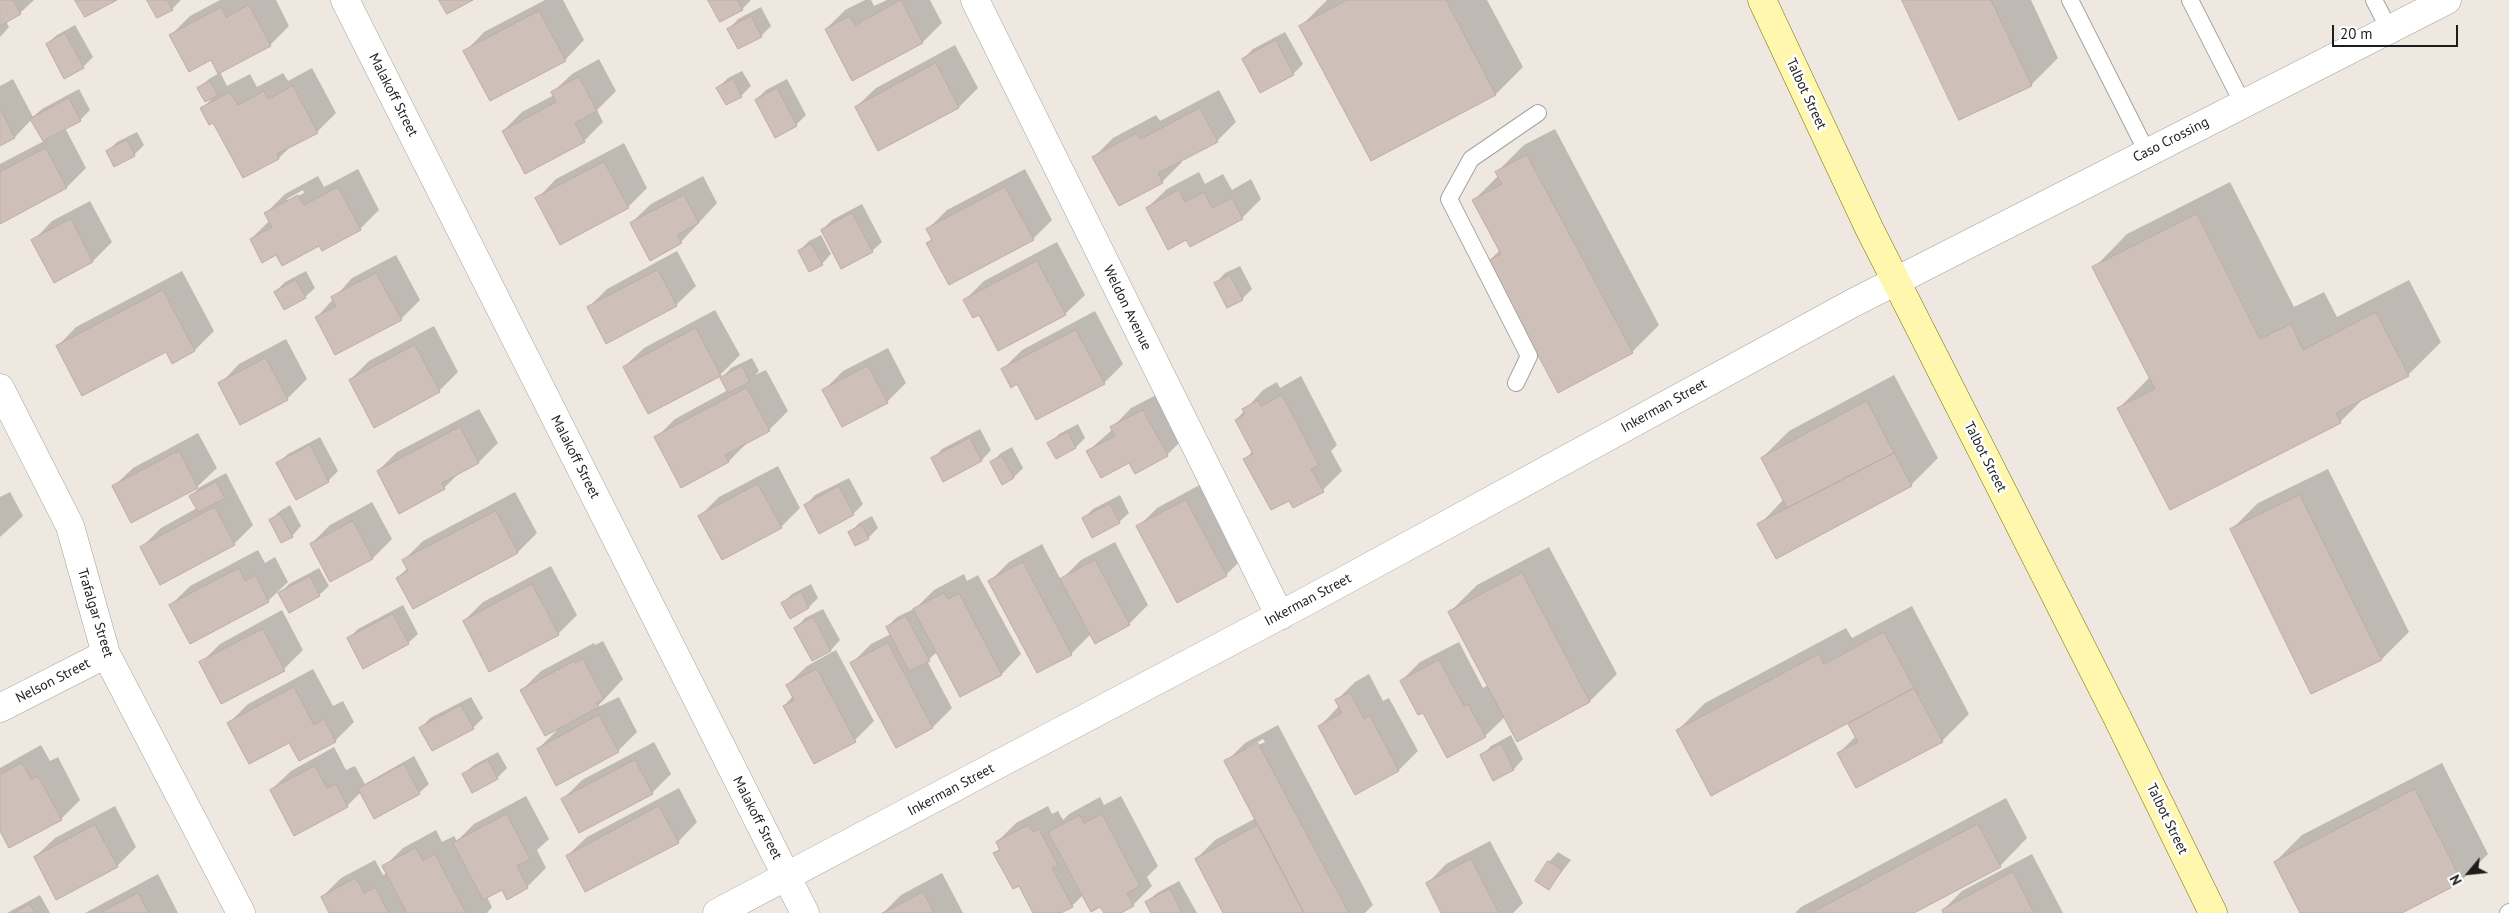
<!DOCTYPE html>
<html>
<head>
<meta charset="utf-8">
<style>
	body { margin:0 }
	#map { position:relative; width:2509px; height:913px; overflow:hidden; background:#eee8e0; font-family:"PT Sans",sans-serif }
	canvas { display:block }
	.north { position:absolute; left:2444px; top:848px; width:50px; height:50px; -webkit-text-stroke:4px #fff; paint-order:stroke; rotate:242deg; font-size:14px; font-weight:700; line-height:20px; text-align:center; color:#1c1c1c }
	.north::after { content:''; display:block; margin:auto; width:18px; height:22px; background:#1c1c1c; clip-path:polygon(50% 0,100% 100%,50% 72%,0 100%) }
	.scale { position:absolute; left:2332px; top:25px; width:126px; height:22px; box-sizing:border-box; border:2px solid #1c1c1c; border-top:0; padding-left:6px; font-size:15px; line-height:18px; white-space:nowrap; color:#1c1c1c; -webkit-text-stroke:4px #fff; paint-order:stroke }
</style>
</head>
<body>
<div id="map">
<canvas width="2509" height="913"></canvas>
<div class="north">N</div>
<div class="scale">20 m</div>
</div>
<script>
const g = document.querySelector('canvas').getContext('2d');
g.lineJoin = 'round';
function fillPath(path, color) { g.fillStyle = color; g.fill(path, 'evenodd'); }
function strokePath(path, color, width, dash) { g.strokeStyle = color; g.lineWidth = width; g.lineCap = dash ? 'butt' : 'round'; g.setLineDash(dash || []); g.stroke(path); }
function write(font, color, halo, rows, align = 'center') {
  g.font = font + ' "PT Sans",sans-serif'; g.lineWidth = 5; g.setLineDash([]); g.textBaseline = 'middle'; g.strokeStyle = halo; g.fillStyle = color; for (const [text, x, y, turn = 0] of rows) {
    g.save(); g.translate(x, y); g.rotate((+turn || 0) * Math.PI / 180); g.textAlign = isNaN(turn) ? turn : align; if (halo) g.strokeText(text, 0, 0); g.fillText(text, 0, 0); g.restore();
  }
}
fillPath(new Path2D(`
	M0 0H34L20 13 6 21 9 27 0 37Z
	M149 0H181L172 9Z
	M220 0H276L289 26 270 45 220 72 227 86 250 74 257 87 283 73 288 81 312 68 336 113 317 132 291 146 279 158 244 177 214 121 202 109 214 96 199 88 209 79 219 73 211 58 171 35 190 16Z
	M545 0H563L584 40 565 60 465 52 484 32Z
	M710 0H751L742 9Z
	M865 0H871L874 6 887 0H930L942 23 923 42 853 79 826 29 845 10Z
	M1327 0H1487L1523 67 1496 94 1372 160 1301 26Z
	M1903 0H2031L2058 58 2031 85 1960 119Z
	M761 7 771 26 761 36 739 48 729 29 738 19Z
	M75 25 93 57 83 67 47 44 57 35Z
	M1285 32 1303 64 1293 74 1243 59 1253 49Z
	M955 45 978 88 959 107 879 149 856 107 876 88Z
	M599 59 616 91 597 110 603 122 584 141 503 131 522 112 554 95 552 93 572 74Z
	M742 71 751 86 741 96 718 88 728 78Z
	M13 79 33 117 42 109 79 89 90 110 80 120 65 128 86 168 67 187 0 222V164L44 141 32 119 15 137 0 144V86Z
	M787 79 806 115 796 125 756 100 766 90Z
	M1219 90 1236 122 1217 141 1180 160 1182 162 1162 182 1119 205 1094 157 1113 138 1156 115 1160 121Z
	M1555 129 1659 325 1632 352 1489 261 1500 250 1474 200 1499 175 1497 172 1524 145Z
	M137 132 144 145 134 155 107 152 117 142Z
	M624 143 647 188 628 207 537 199 556 179Z
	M358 169 379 210 360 229 320 244 251 239 270 220 266 213 285 194 318 176 324 187ZM303 190 304 193 287 202V199Z
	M1025 169 1052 220 1033 239 928 243 933 238 928 229 947 210Z
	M1199 172 1205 184 1223 174 1232 190 1251 179 1261 199 1242 218 1147 208 1167 189Z
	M703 176 717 203 681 242 631 223 651 204Z
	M2230 182 2294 307 2324 292 2337 317 2409 280 2441 342 2408 375 2365 397 2340 422 2119 408 2150 377 2094 268 2127 234Z
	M90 201 112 242 93 261 54 281 33 241 52 221Z
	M862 204 882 242 872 251 822 230 832 220Z
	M821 235 831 254 822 264 799 251 809 241Z
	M1057 242 1085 295 1065 314 999 349 980 313 965 300 984 281Z
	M677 251 696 286 676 305 588 308 607 289Z
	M396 255 420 300 401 319 317 317 352 278Z
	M1240 266 1252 289 1242 299 1216 283 1225 273Z
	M182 271 214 331 195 350 173 362 166 350 57 347 76 327Z
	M306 271 315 288 305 297 275 292 285 282Z
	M715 310 740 355 720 375 649 413 624 367 644 348Z
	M1095 311 1123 364 1104 383H1017L1002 370 1022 350Z
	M434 326 458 372 439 391 350 380 369 361Z
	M286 339 307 379 288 398 241 423 220 384 239 364Z
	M888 348 906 383 887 402 824 390 843 371Z
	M752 358 759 371 755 375 766 370 788 411 769 430 748 442 729 461 656 438 675 419 728 390 722 378 731 368Z
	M1894 375 1938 458 1911 485 1759 525 1784 499 1762 458 1789 431Z
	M1301 376 1337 445 1331 451 1342 471 1323 490 1289 499 1245 459 1253 451 1236 420 1263 390 1277 382 1280 388Z
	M1162 392 1186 436 1167 455 1130 462 1088 451 1113 429 1112 428 1131 408Z
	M479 409 498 443 479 462 460 472 444 488 378 471 397 452Z
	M1078 424 1085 438 1076 447 1049 444 1059 434Z
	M980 429 991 450 982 460 944 480 933 459 942 449Z
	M198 433 217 468 197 487 132 522 113 487 133 468Z
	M320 437 338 471 328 481 278 463 288 454Z
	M1012 447 1023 468 1014 477 1003 483 992 462 1001 453Z
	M778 466 800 508 781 527 700 516 719 497Z
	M2328 469 2409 632 2382 659 2312 693 2231 530 2258 503Z
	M226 473 253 525 234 544 142 547 161 528 197 508 191 496 200 487Z
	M849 478 863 504 853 514 806 505 815 495Z
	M1205 482 1245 556 1226 575 1138 527 1157 508Z
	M10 492 23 516 0 537V497Z
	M515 492 537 533 518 552 413 607 397 578 408 568 404 560 423 541Z
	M1120 495 1129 513 1119 522 1083 519 1093 509Z
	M372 502 392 539 373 558 331 581 311 544 330 525Z
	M290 505 301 526 292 536 270 521 280 511Z
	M872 516 878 528 868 538 850 533 859 523Z
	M1115 542 1148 605 1129 624 1091 634 1071 654 990 581 1009 562 1042 544 1061 580 1081 560Z
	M1549 547 1617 674 1590 701 1505 717 1485 736 1423 711 1401 681 1420 662 1459 642 1483 688 1488 685 1450 612 1477 585Z
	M258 550 265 563 275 557 288 582 268 601 191 642 171 605 190 586Z
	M551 566 577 615 558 634 464 621 483 602Z
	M319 568 329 586 319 595 280 593 289 584Z
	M964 574 967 581 978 575 1021 654 1002 674 960 696 937 652 927 661 952 708 933 727 852 663 871 644 891 634 887 627 897 617 916 608 934 590Z
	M811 584 818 598 809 607 783 603 792 594Z
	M403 605 418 634 408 643 348 639 358 629Z
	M1912 606 1969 714 1942 741 1839 753 1856 736 1849 722 1678 730 1705 703 1846 628 1852 638Z
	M823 609 840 640 831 650 813 660 796 628 805 618Z
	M282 610 303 650 284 669 222 703 201 663 220 644Z
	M603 641 623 679 596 708 619 697 637 732 618 751 538 749 559 728 522 690 541 671 594 643 595 645Z
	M836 650 874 721 855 740 784 706 793 696 787 685 807 666Z
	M313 669 333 706 343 701 354 722 335 741 289 742 229 723 248 704Z
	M1369 674 1383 701 1389 698 1418 751 1399 770 1355 793 1320 726 1339 706 1336 701 1355 682Z
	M471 697 483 718 473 728H421L430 718Z
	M1278 725 1373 905 1365 913H1225L1196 859 1215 840 1256 818 1226 762 1245 743ZM1263 739 1265 742 1247 751V748Z
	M1511 735 1523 759 1514 769 1494 779 1481 756 1491 746Z
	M654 742 671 774 652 793 563 799 582 780Z
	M41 745 50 761 58 757 80 800 61 819 0 828V768Z
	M334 747 346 770 355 766 365 784 414 756 429 784 419 793 361 792 347 806 271 790 291 771Z
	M498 752 507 768 497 778 464 774 474 765Z
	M2442 763 2488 854 2461 881 2399 913H2301L2275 862 2302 835Z
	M679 788 697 822 678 842 567 856 587 837Z
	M526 796 549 839 537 850 546 868 527 887 502 888 487 897 492 907 487 913H331L322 897 341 878 375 860 383 875 387 873 384 867 403 848 436 830 442 842 454 836 457 841 474 824Z
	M1121 796 1158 866 1147 877 1152 886 1133 905 1118 913H1105L1101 905 1083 895 1072 906 1059 913H1035L1019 884 995 854 1000 848 997 842 1016 823 1048 806 1052 814 1058 811 1063 820 1069 814 1100 797 1104 805Z
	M2006 798 2027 838 2000 866 1911 913H1795L1801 907Z
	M115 806 136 847 117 866 35 857 55 838Z
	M1490 841 1523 903 1513 913H1443L1427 884 1446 864Z
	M1558 852 1571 860 1549 888V862Z
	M2032 854 2063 913H1945L1943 910 1962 891Z
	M942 873 963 913H883L901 895Z
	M158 874 178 913H85Z
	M1179 881 1197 913H1153L1147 902 1157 893Z
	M40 895 50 913H7Z`), '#0003');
const building = new Path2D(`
	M0 0H13L21 14 0 26Z
	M75 0H117L85 17Z
	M147 0H167L173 10 157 18Z
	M439 0H473L447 14Z
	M708 0H737L743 10 720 22Z
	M901 0 923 43 852 81 825 29 850 16 855 25Z
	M1347 0H1446L1496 95 1371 161 1299 26Z
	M1902 0H1991L2032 86 1959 120Z
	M249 5 271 46 218 74 211 60 189 72 169 35 221 7 226 17Z
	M539 11 566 61 490 101 463 51Z
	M751 16 762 37 738 49 727 29Z
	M65 33 84 68 64 79 46 44Z
	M1276 40 1294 75 1260 93 1242 59Z
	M936 63 959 108 878 151 855 107Z
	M579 77 597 111 575 123 585 142 525 174 502 131 556 102 551 92Z
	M733 79 742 97 726 105 716 88Z
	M210 81 218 95 205 102 197 88Z
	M293 86 318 133 277 154 279 159 243 178 213 123 209 125 200 108 230 92 238 105 264 91 268 99Z
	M777 88 797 126 775 138 755 100Z
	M69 98 81 121 43 141 30 119Z
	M1200 108 1218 142 1158 173 1163 183 1119 206 1092 157 1137 133 1140 139Z
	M0 109 15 138 0 146Z
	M127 140 135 156 114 167 106 151Z
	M46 148 67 188 0 224V172Z
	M1527 155 1633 353 1558 393 1488 261 1501 254 1472 200 1502 184 1495 172Z
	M604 162 629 208 560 245 535 198Z
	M338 187 361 230 322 251 319 246 282 266 276 255 262 263 250 239 272 227 264 213 298 195 304 205Z
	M1005 187 1034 240 949 285 926 243 932 240 926 229Z
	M1179 190 1185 202 1204 192 1212 208 1232 198 1243 219 1190 247 1186 240 1168 250 1146 208Z
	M684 195 699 223 677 235 682 243 650 261 630 223Z
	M852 213 873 252 841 269 821 230Z
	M2197 214 2260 339 2291 324 2303 350 2376 312 2409 376 2336 413 2341 423 2170 510 2117 408 2155 389 2092 267Z
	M71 219 93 262 54 283 31 240Z
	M811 244 823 265 809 272 798 251Z
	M1037 261 1066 315 998 351 979 315 973 318 963 300Z
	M658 270 677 306 606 344 587 307Z
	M376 273 402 320 335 355 315 317 336 306 331 297Z
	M1230 275 1243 300 1227 308 1214 283Z
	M296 280 306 298 284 310 274 292Z
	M163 290 195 351 172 364 166 352 82 396 56 346Z
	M696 328 721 376 648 414 623 367Z
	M1076 330 1105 384 1036 420 1017 384 1011 388 1001 369Z
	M415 345 440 392 374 428 349 380Z
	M266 358 288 400 240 425 218 383Z
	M742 366 750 382 728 393 720 378Z
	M868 366 888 403 842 427 822 390Z
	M747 388 770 431 725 455 729 462 681 488 654 437Z
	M1282 395 1319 465 1311 469 1324 492 1293 508 1289 501 1271 510 1243 459 1253 454 1235 420 1245 414 1242 409 1258 400 1261 406Z
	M1867 401 1894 453 1787 508 1761 458Z
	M1143 410 1168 456 1135 474 1129 463 1101 478 1086 451 1115 436 1110 427Z
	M460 427 479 463 442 483 445 489 399 514 377 471Z
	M1068 432 1076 448 1056 459 1047 443Z
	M970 438 982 461 943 482 931 458Z
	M310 445 329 482 296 500 276 463Z
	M179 451 198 488 131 523 112 486Z
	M1894 453 1912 486 1776 559 1757 524Z
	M1002 456 1014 478 1002 485 990 462Z
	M216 482 225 498 198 512 189 496Z
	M758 484 782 528 722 560 698 516Z
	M839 486 854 515 819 534 804 505Z
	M2300 495 2382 660 2311 694 2230 529Z
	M1186 500 1227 576 1177 603 1136 526Z
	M1110 504 1120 523 1092 538 1082 518Z
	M215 507 235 545 160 585 140 547Z
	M496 511 518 553 413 609 396 578 408 571 402 560Z
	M280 514 293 537 281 543 269 520Z
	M353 521 373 559 330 582 310 544Z
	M862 525 869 539 855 546 848 532Z
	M1095 560 1130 625 1095 644 1060 579Z
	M1023 562 1072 655 1037 673 988 581Z
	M239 568 245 581 255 575 269 602 190 644 169 605Z
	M1522 573 1590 702 1517 742 1448 612Z
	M310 576 320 596 289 613 278 593Z
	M532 584 559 635 489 672 463 621Z
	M801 592 809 608 790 619 781 603Z
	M944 593 948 599 959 593 1002 675 960 697 913 609Z
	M393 614 409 644 363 669 347 638Z
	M906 616 930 661 909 671 886 627Z
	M813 617 831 651 812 661 794 628Z
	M263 629 285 671 221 704 199 662Z
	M1884 632 1914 688 1711 796 1676 730 1819 654 1824 664Z
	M888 643 933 728 896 748 850 663Z
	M583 659 604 699 596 703 599 707 545 736 520 690 574 661 575 663Z
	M1439 660 1464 706 1468 704 1486 737 1447 758 1423 713 1418 715 1400 681Z
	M817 669 856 742 814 764 783 706 794 700 786 685Z
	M294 687 314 725 324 719 336 742 299 761 289 743 249 764 227 723Z
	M1914 688 1943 742 1856 788 1837 753 1858 742 1848 724Z
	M1350 693 1364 719 1370 716 1399 771 1355 795 1318 726 1342 713 1335 700Z
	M461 705 474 729 432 751 419 728Z
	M599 715 619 752 556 786 537 749Z
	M1258 743 1292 807 1349 913H1304L1224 761Z
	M1501 744 1514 770 1493 781 1480 755Z
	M488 760 498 779 472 793 462 774Z
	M635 760 653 794 579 833 561 799Z
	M22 763 31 779 38 776 62 820 9 848 0 831V775Z
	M404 764 420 794 374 819 358 789Z
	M315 766 327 788 336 784 348 807 294 836 270 790Z
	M2415 789 2462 882 2402 913H2300L2274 862Z
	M659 806 679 843 585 892 566 856Z
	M507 814 530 859 517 866 528 888 507 900 502 890 483 900 453 843Z
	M1102 814 1140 886 1127 893 1134 906 1121 913H1104L1100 907 1091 912 1048 832 1080 815 1084 823Z
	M1978 824 2001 867 1914 913H1811Z
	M95 825 118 867 56 900 34 857Z
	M1029 825 1033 832 1039 829 1058 865 1052 868 1073 907 1061 913H1033L1019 886 1013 889 993 853 1000 850 996 842Z
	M1258 825 1304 913H1223L1195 859Z
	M416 848 423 861 435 854 466 913H407L382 866Z
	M1471 859 1499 913H1441L1426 883Z
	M1548 861 1562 870 1549 890 1535 881Z
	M2013 872 2034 913H1943L1942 910Z
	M356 878 364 893 375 887 389 913H329L321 897Z
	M1170 889 1182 913H1151L1145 902Z
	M923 892 934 913H882L891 909Z
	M138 893 149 913H100Z
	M30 904 35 913H14Z`);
fillPath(building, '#cebfb9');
strokePath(building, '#c1aba2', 1);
const service = new Path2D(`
	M2070 0 2147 152
	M2190 0 2243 104
	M2374 0 2389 29
	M1516 383 1529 356 1449 199 1471 159 1538 113
	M2508 913 2509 912`);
const minor = new Path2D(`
	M345 0 805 913
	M975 0 1280 616
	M0 388 70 526 106 654 241 913
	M0 708 106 654
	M717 913 1305 602 1851 304 2447 0`);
const secondary = new Path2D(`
	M1762 0 1869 228 2117 717 2213 913`);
strokePath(service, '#a3a3a3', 18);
strokePath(minor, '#a3a3a3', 29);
strokePath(secondary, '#767100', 29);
strokePath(service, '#fff', 16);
strokePath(minor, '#fff', 28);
strokePath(secondary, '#fff7ae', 28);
write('14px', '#1c1c1c', '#fff', [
	["Talbot Street",1806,94,65],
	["Malakoff Street",393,95,63],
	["Caso Crossing",2171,140,-27],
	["Weldon Avenue",1127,308,64],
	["Inkerman Street",1664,406,-29],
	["Malakoff Street",575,457,63],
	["Talbot Street",1985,457,63],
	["Inkerman Street",1308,600,-28],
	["Trafalgar Street",95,613,73],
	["Nelson Street",53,681,-27],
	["Inkerman Street",951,790,-28],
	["Malakoff Street",757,818,63],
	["Talbot Street",2167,819,64]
]);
</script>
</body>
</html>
